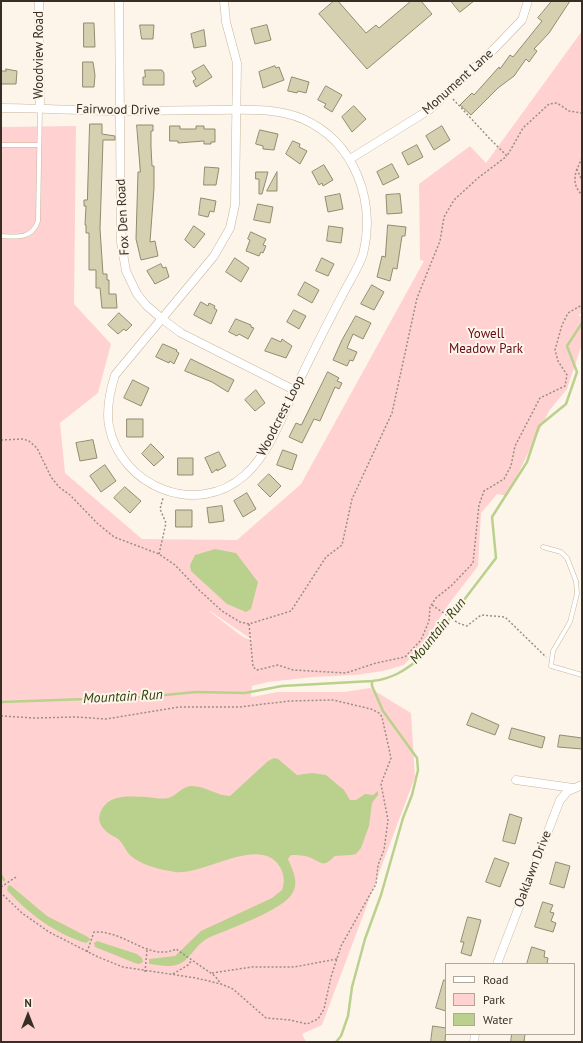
<!DOCTYPE html>
<html>
<head>
<meta charset="utf-8">
<style>
	body { margin:0 }
	#map { position:relative; width:583px; height:1043px; overflow:hidden; background:#fef5ea; font-family:"PT Sans",sans-serif }
	canvas { display:block }
	.frame { position:absolute; inset:0; border:2px solid #372e25; pointer-events:none }
	.legend { position:absolute; left:445px; top:963px; width:130px; height:72px; box-sizing:border-box; background:#fef5ea; border:1px solid #aea59b; margin:0; padding:5px 7px; list-style:none; font-size:12px; color:#372e25 }
	.legend li { display:flex; align-items:center; gap:8px; height:20px }
	.legend b { width:20px; border:1px solid #aea59b }
	.north { position:absolute; left:8px; top:995px; width:40px; height:40px; -webkit-text-stroke:3px #fef5ea; paint-order:stroke; rotate:0deg; font-size:11px; font-weight:700; line-height:16px; text-align:center; color:#372e25 }
	.north::after { content:''; display:block; margin:auto; width:14px; height:18px; background:#372e25; clip-path:polygon(50% 0,100% 100%,50% 72%,0 100%) }
</style>
</head>
<body>
<div id="map">
<canvas width="583" height="1043"></canvas>
<div class="frame"></div>
<ul class="legend">
<li><b style="height:5px;background:#fff"></b>Road</li>
<li><b style="height:11px;background:#ffd2d1"></b>Park</li>
<li><b style="height:11px;background:#bad18d"></b>Water</li>
</ul>
<div class="north">N</div>
</div>
<script>
const g = document.querySelector('canvas').getContext('2d');
g.lineJoin = 'round';
function fillPath(path, color) { g.fillStyle = color; g.fill(path, 'evenodd'); }
function strokePath(path, color, width, dash) { g.strokeStyle = color; g.lineWidth = width; g.lineCap = dash ? 'butt' : 'round'; g.setLineDash(dash || []); g.stroke(path); }
function write(font, color, halo, rows, align = 'center') {
  g.font = font + ' "PT Sans",sans-serif'; g.lineWidth = 4; g.setLineDash([]); g.textBaseline = 'middle'; g.strokeStyle = halo; g.fillStyle = color; for (const [text, x, y, turn = 0] of rows) {
    g.save(); g.translate(x, y); g.rotate((+turn || 0) * Math.PI / 180); g.textAlign = isNaN(turn) ? turn : align; if (halo) g.strokeText(text, 0, 0); g.fillText(text, 0, 0); g.restore();
  }
}
fillPath(new Path2D(`
	M582 31V313L578 315 582 317V344L567 389 549 411 507 496 497 494 481 513 478 566 448 605 424 643 404 665 383 671 356 675 313 677 268 682 252 686 251 697 278 692H344L370 688 411 713 415 777 322 1025 302 1034 306 1042H1V127L76 126 74 304 111 344 98 393 60 423 65 473 142 539 237 540 301 484 424 261 420 260 419 184 470 146 486 163ZM209 611H210L254 641 243 637Z`), '#ffd2d1');
fillPath(new Path2D(`
	M215 549 236 553 258 582 251 609 246 612 227 604 191 571 190 565 195 555Z
	M274 758 278 759 297 775 312 773 326 775 344 790 350 800H356L365 794 373 795 378 791V795L372 803 369 826 361 848 356 854 351 855 335 856C323 867 324 864 311 858 305 855 297 855 291 855L288 859C292 869 299 881 293 892 285 910 228 929 208 938 195 945 190 960 179 964 170 968 159 965 149 964V959L175 956 201 931 272 898 282 890C285 882 284 874 280 867 260 834 204 876 175 872 162 870 140 865 130 855 124 849 123 841 115 837 105 832 95 823 101 811 110 793 131 797 147 797 155 798 164 800 171 797 179 793 183 786 192 786 206 786 217 796 230 796L268 761Z
	M10 885 47 916 88 937 90 939 89 941 86 943C55 934 28 913 7 890L8 886Z
	M97 941 137 954 142 958 143 962 139 964 135 963 95 947 94 943Z`), '#bad18d');
strokePath(new Path2D(`
	M1 702 144 697 196 692 245 693 282 686 372 681C392 679 404 671 419 659L496 558 492 517 527 462 539 426 566 404 577 372 567 346 582 323
	M1 875 4 880
	M336 1042 341 1036 348 1016 352 987 365 939 381 895 403 818 412 795 418 770 417 758 383 711 372 686V681`), '#bad18d', 2.5);
const building = new Path2D(`
	M334 1H338L366 33 376 25 379 28 411 1H421L432 14 367 69 319 14Z
	M451 1H474L460 12Z
	M552 1H570L549 33 534 49 537 51 529 62 526 59 514 76 498 88 471 115 460 105 472 93 474 95 499 67 500 69 510 55 513 57 542 21 538 18Z
	M84 23H94L95 47H84Z
	M140 25H154L153 39H142Z
	M267 25 271 40 255 44 251 29Z
	M204 30 206 46 194 48 191 34Z
	M83 62H93L95 75 94 87H83Z
	M204 65 212 77 196 87 193 81 196 79 192 72Z
	M275 66 276 68 279 67 284 80 263 88 259 72Z
	M6 69 17 71 16 84H1V71H6Z
	M145 70H162L164 73V85H143V77H145Z
	M292 77 309 82 306 93 298 91 297 93 288 91Z
	M326 86 342 95 332 112 324 107 326 104 318 100Z
	M354 106 366 119 352 132 342 117Z
	M90 124H102V134L115 136V140H103L100 229 103 274H107V280H109V294H116L117 308H102L100 288H96V270H89V233H86V225H85L86 206H84V200H87Z
	M137 125H153V131H151V147L152 166H154V188L150 242 155 241 158 256 141 260 136 239 138 172H140Z
	M170 126H180V129H196V126H204V129H215V142H211V144H204V141L178 143V141H170Z
	M442 126 450 140 434 150 426 136Z
	M260 130 278 134 274 150 263 149V146L256 144Z
	M293 141 300 144 299 147 307 151 300 164 286 154Z
	M417 145 423 157 408 165 402 153Z
	M392 164 399 177 383 185 377 172Z
	M324 165 333 180 323 186 322 183 319 185 312 172Z
	M205 167 219 168 216 185H204Z
	M256 172H268L262 194H259V179H256Z
	M277 172V191H267Z
	M340 194 343 209 328 212 325 197Z
	M400 194 402 213 387 214 386 195Z
	M201 198 216 201 214 212 210 211 208 217 199 215Z
	M258 204 273 207 270 223 254 220Z
	M388 225 406 227 405 236H402L397 269 393 268 390 281 377 277 382 256 385 257Z
	M194 226 205 234 194 248 185 240Z
	M329 226 343 228 341 243 327 241Z
	M251 232 266 239 263 245 266 246 263 253 261 252 259 256 246 251 250 240 248 239Z
	M235 258 249 268 241 282 226 272Z
	M322 258 334 264 328 276 316 271Z
	M161 264 163 268 166 267 169 277 155 284 147 271Z
	M305 282 319 290 312 303 298 295Z
	M372 285 384 292 374 310 361 304Z
	M201 302 208 306 209 303 215 306 214 308 217 310 211 324 194 315Z
	M294 310 306 316 299 329 287 322Z
	M119 313 132 325 126 331 124 329 118 334 108 325Z
	M356 316 371 323 363 339 353 334 347 348 357 352 353 361 350 360 347 366 333 360 342 340Z
	M236 319 251 325V327L254 328 248 339 239 334 237 336 229 332Z
	M272 338 281 342 282 339 292 346 286 358 265 351Z
	M163 344 177 350 176 351 179 353 174 364 170 361 169 363 156 357Z
	M191 359 234 380 228 392 212 382 185 371Z
	M328 372 339 378 337 381 342 383 339 389 335 387 320 421 314 419 302 443 289 437 296 423 301 425Z
	M133 380 149 388 141 406 124 398Z
	M256 390 265 403 255 411 245 400Z
	M127 419H143V437H127Z
	M93 440 97 458 80 461 76 443Z
	M151 444 164 457 154 466 142 454Z
	M283 450 297 455 292 470 277 465Z
	M219 452 226 466 217 471V469L212 473 205 458Z
	M178 458H193V475H178Z
	M105 465 116 481 101 492 90 476Z
	M269 474 281 486 270 497 258 485Z
	M125 487 141 501 130 513 114 498Z
	M247 493 256 509 243 517 234 501Z
	M222 506 224 521 209 523 207 508Z
	M176 510H192V527H176Z
	M472 713 499 725 495 735 467 725Z
	M512 728 545 737 542 748 509 739Z
	M560 735 582 738V749L558 747Z
	M510 814 522 818 515 844 503 841Z
	M495 858 509 863 500 887 486 882Z
	M556 862 570 866 564 888 550 884Z
	M543 902 553 905 550 912 554 913 551 921 556 923 553 932 535 927Z
	M468 917 481 920 471 956 461 953 464 942H461Z
	M532 947 545 951 544 957 548 958 547 964H527Z
	M444 980H446V1011L436 1008Z
	M433 1026 446 1028 445 1042H431Z
	M512 1034H525L524 1042H511Z`);
fillPath(building, '#d6d0b1');
strokePath(building, '#918b6f', 1);
const lane = new Path2D(`
	M1 145H39
	M1 236C18 237 32 239 38 221L40 108
	M543 547 561 552 567 558 576 581 577 594 570 622 553 651 551 666 582 675`);
const street = new Path2D(`
	M39 1 40 108
	M119 1 121 242 126 271 137 294 146 305 161 318 181 333 294 390
	M1 108C42 108 83 111 124 111 154 111 184 110 214 110 244 110 275 107 303 119 355 142 376 201 363 254 359 267 350 280 344 292 329 320 315 348 301 377 284 409 273 450 245 475 197 518 121 487 109 426 106 409 110 391 115 375L214 256 230 228 235 205 237 63 226 22 224 1
	M350 159 429 110 493 50 522 20 528 1
	M516 780 573 788
	M497 964 560 800 568 791 582 785
	M474 1042 475 1034`);
strokePath(lane, '#c9b49b', 5);
strokePath(street, '#c9b49b', 9);
strokePath(new Path2D(`
	M453 99 490 139 507 156 523 128 549 104 557 103 569 111 582 113
	M582 158 577 169 582 181
	M577 169C573 180 575 188 582 195
	M1 440 23 439 29 441 37 448 51 477 59 487 70 495 97 523 114 537 159 554 175 565 198 589 222 611 240 622 249 624 291 611 326 557 342 545 352 499 392 413 417 298 440 241 444 217 454 200 478 178 507 156
	M159 554 166 523 160 509 163 498
	M432 605 458 623 467 626 481 615 505 617 546 657
	M249 624 253 667 257 670 278 665 293 670 346 673 376 663 405 657 421 640 429 621 430 607 436 598 451 586 473 563 479 505 484 491 504 479 511 466 515 446 540 398 565 386 567 375 558 361 555 350 562 325 568 313 582 305
	M1 716 35 718 76 717 106 719 179 707H240L289 701 333 700 371 709 379 713 382 717 391 758 381 784 388 820 384 850 378 865 376 884 341 946 331 977 324 1009 318 1019 307 1024 290 1020 266 1018 233 989 221 984 196 978 123 967 98 957 49 932 22 913 1 893
	M1 887 16 877
	M87 952 94 932C125 930 149 962 176 949L215 976 221 984
	M145 972 147 950
	M212 973 252 967H294L337 959
	M173 974 188 965 192 960`), '#988f85', 1.5, [2, 2]);
strokePath(lane, '#fff', 4);
strokePath(street, '#fff', 8);
write('13px', '#372e25', '#fef5ea', [
	["Woodview Road",39,55,-90],
	["Monument Lane",458,82,-42],
	["Fairwood Drive",118,110,1],
	["Fox Den Road",123,217,-93],
	["Woodcrest Loop",281,416,-63],
	["Oaklawn Drive",533,869,-69]
]);
write('13px', '#66091a', '#fef5ea', [
	["Yowell",486,334],
	["Meadow Park",486,349]
]);
write('italic 14px', '#313f0d', '#fef5ea', [
	["Mountain Run",438,631,-51],
	["Mountain Run",123,697,-3]
]);
</script>
</body>
</html>
